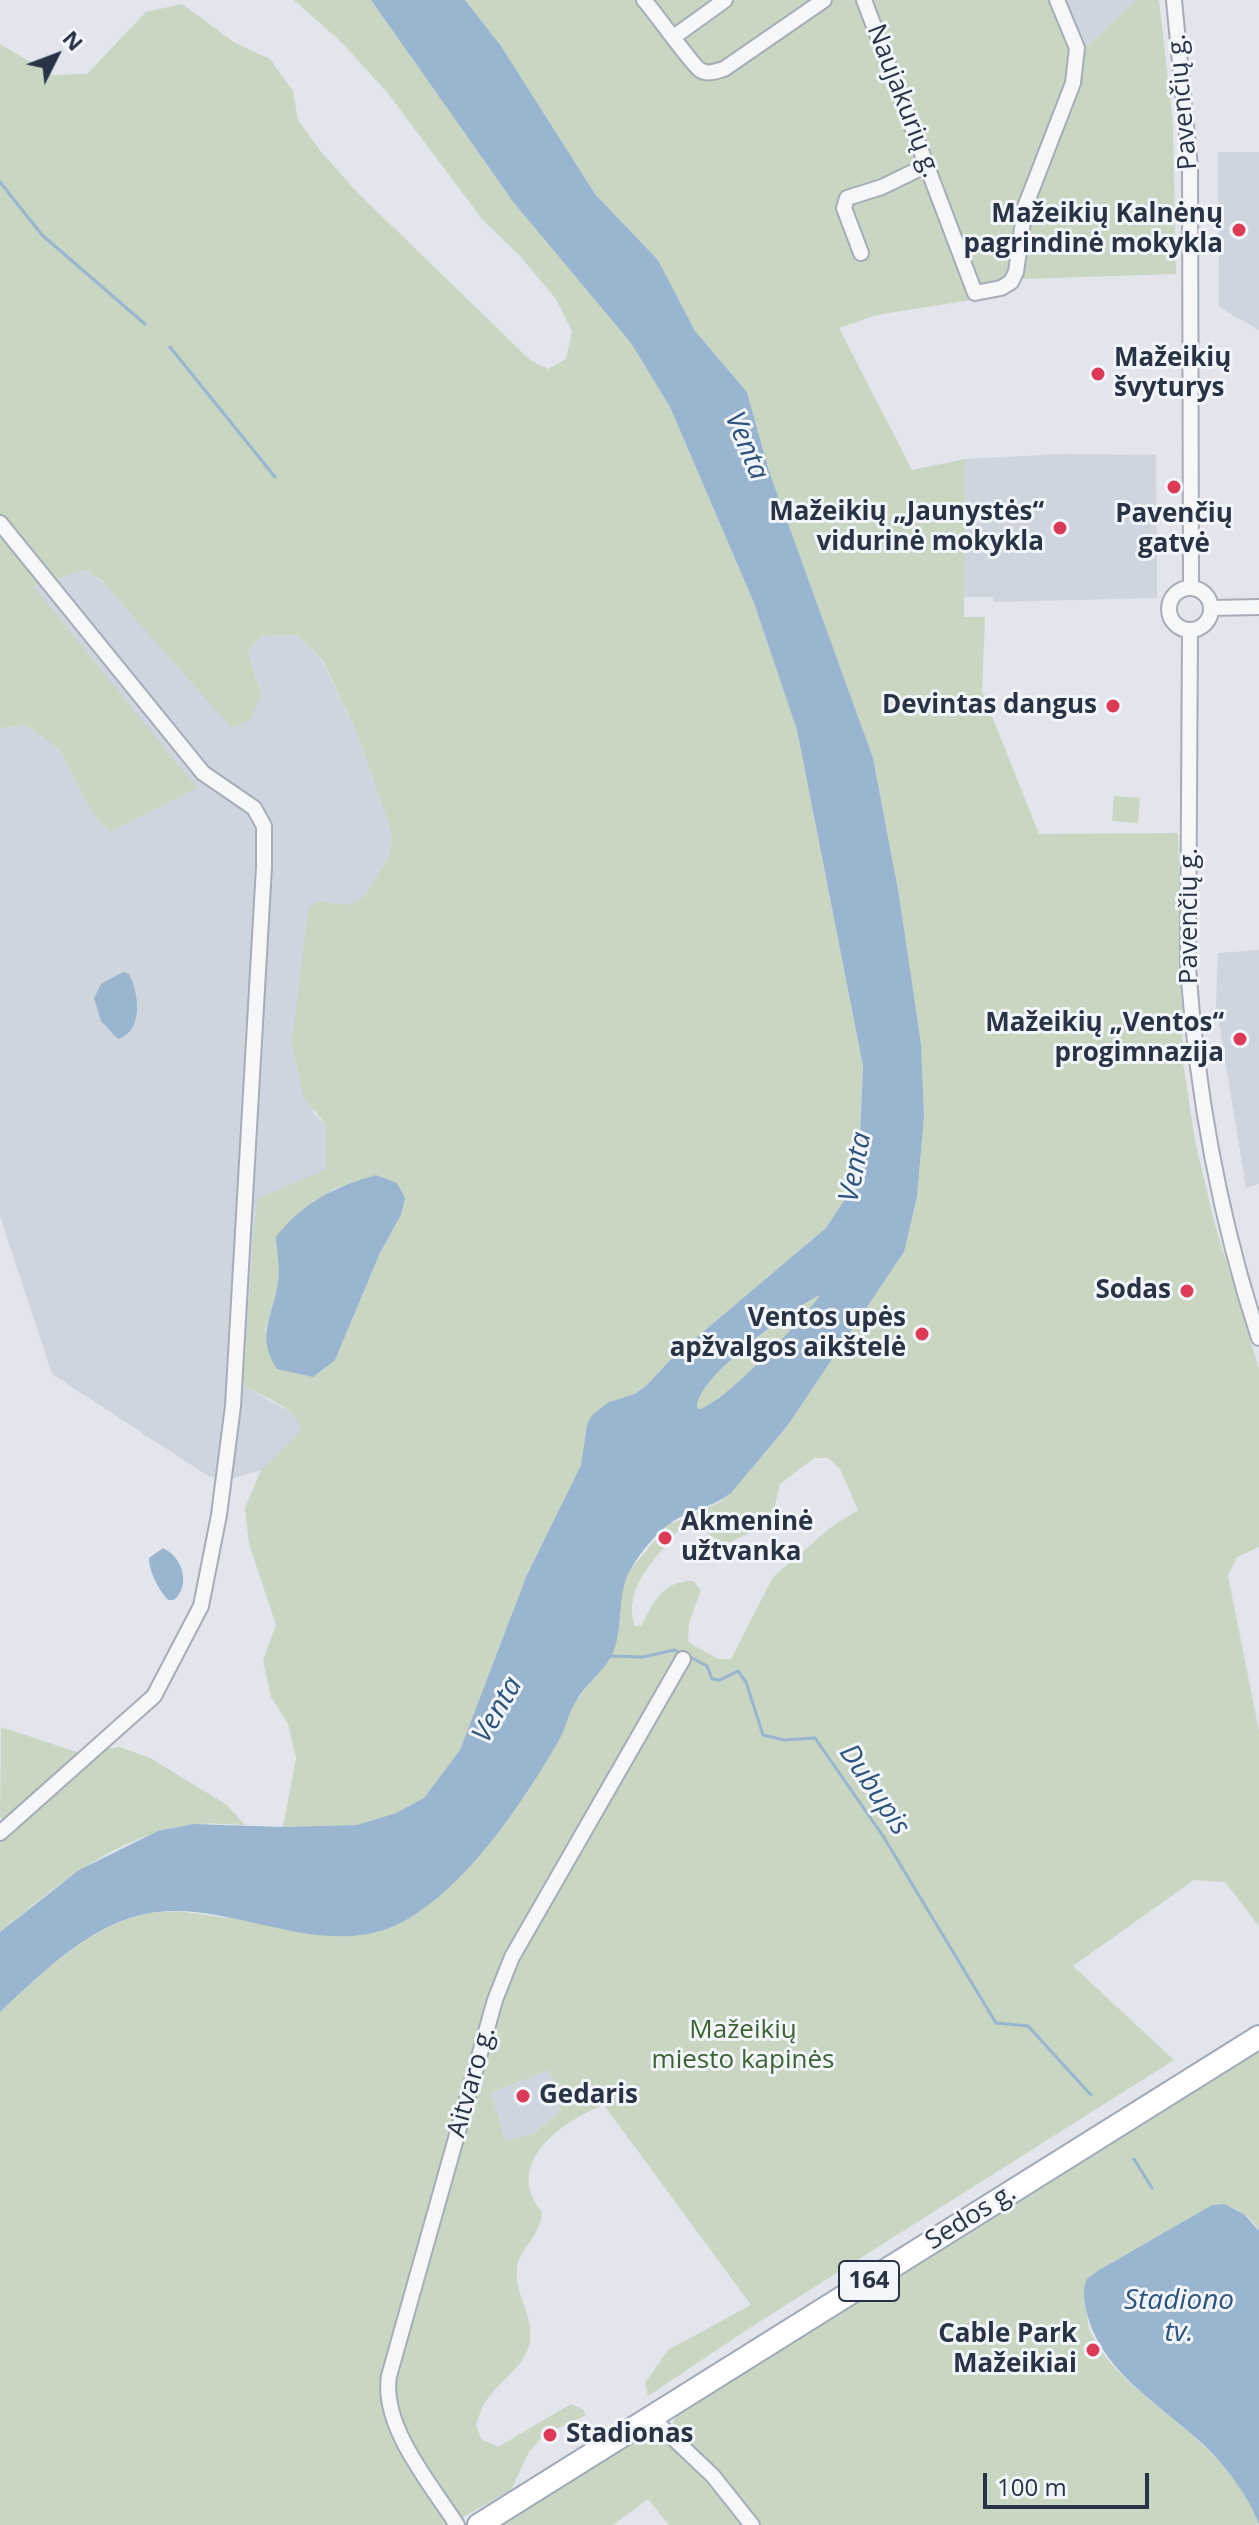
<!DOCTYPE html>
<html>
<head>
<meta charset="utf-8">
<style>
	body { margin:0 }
	#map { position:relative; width:1259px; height:2525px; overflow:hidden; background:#e2e6ec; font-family:"Open Sans",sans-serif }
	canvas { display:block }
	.north { position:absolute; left:16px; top:16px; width:80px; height:80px; -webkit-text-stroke:6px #f2f5f9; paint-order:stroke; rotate:48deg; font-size:22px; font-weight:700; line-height:32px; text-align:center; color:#283346 }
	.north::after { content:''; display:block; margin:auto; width:28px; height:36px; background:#283346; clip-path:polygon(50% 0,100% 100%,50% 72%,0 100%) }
	.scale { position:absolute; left:983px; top:2473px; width:166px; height:36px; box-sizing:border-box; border:4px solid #283346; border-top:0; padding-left:10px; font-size:24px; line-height:28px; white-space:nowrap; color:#283346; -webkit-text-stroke:6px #f2f5f9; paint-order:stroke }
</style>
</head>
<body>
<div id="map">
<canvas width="1259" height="2525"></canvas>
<div class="north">N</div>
<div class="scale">100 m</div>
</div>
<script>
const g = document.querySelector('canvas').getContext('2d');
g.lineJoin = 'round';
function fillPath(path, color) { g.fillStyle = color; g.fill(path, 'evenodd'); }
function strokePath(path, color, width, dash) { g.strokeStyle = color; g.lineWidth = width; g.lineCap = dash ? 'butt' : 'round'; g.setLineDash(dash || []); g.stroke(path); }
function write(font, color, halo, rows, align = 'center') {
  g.font = font + ' "Open Sans",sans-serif'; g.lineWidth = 6; g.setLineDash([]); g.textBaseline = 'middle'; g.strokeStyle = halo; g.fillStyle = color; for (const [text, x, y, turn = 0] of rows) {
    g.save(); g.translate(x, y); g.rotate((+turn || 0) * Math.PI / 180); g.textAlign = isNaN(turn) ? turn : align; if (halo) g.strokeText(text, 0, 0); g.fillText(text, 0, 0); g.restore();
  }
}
fillPath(new Path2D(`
	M1064 0H1137L1087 46Z
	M1218 152H1259V330L1219 307Z
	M1062 454 1156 455 1157 598 993 602V597H964L965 459Z
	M85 570 261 695 248 652 261 636 297 635 322 661 359 738 391 831 390 855 364 897 347 905 318 901 313 1113 326 1125V1170L243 1385 290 1412 300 1422 301 1430 261 1470 228 1480 208 1476 52 1374 0 1216V728L26 725 59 749 95 817 33 586Z
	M1259 950V1184L1246 1188 1216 1005 1218 953Z
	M549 2070 561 2110 534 2134 505 2142 491 2093Z`), '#cfd5de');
fillPath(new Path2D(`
	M294 0H371L514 203 631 343 670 407 754 603 797 730 863 1066 859 1159 851 1190 826 1228 672 1358 647 1385 635 1394 609 1402 587 1425 581 1465 526 1577 460 1750 424 1798 396 1813 357 1825 283 1827 296 1758 288 1724 271 1697 263 1660 276 1625 249 1544 245 1508 261 1470 301 1430C297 1407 262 1396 243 1385L257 1199 326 1169V1125L304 1098 292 1045 308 910 317 901 347 905 364 897 390 855 391 831 359 738 323 661 297 635 261 636 248 652 261 695 250 721 231 727 101 580 85 570 33 586 197 788 110 832 95 817 59 749 26 725 0 728V44L53 75 87 74 146 12 182 4 235 43 270 59 293 91 298 120 322 153 357 192 530 360 548 369 566 359 572 331 556 299 520 256 482 219 387 92 341 42ZM376 1175 397 1183 401 1215 380 1253 335 1360 265 1332 277 1288 278 1269 333 1189Z
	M465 0H1064L1087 46 1137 0H1159L1173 124 1176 274 1022 279 1008 294 877 315 839 328 912 470 965 459 964 617H985L982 691 1039 834 1178 833 1183 1063 1195 1141 1215 1225 1259 1369V1547L1237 1557 1228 1576 1259 1731V1926L1225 1882 1194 1880 1073 1966 1174 2060 748 2329 648 2396 645 2383 668 2350 751 2305 604 2105C561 2121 502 2164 542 2212 540 2238 519 2248 517 2268 514 2294 534 2315 530 2341 525 2368 500 2380 486 2401 481 2408 479 2417 476 2424L481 2439 498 2447 571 2404 584 2410 585 2416 545 2434 529 2452 511 2490 449 2525H0V2012C42 1973 91 1924 150 1913 175 1909 200 1914 224 1918L483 1852 511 1815 559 1740 575 1702 611 1656 623 1586 630 1570 668 1525 720 1502 731 1493 788 1425 904 1252 917 1197 924 1116 921 1044 899 895 873 758 769 471 747 392 695 331 658 260 595 194 501 46ZM814 1458H828L840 1469 858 1510 830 1528 773 1577 731 1659H718L688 1642 689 1623 701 1590 693 1581C664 1580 653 1602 642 1625L635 1626C622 1589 655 1559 677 1532L701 1528 718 1541 730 1542 750 1533 774 1509 780 1484ZM549 2070 561 2110 534 2134 505 2141 491 2093Z
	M1114 796 1140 798 1138 823 1112 821Z
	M822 1293C806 1315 721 1408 698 1409 689 1379 797 1309 822 1293Z
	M1 1727 77 1752 120 1747 150 1758 227 1805 245 1825C227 1824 208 1822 190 1825 115 1836 57 1885 0 1932V1843L13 1832 0 1817Z
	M1259 2046V2231C1250 2214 1230 2203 1212 2205L1099 2270C1084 2281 1082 2288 1086 2306 1088 2314 1087 2323 1090 2331 1109 2377 1172 2413 1207 2449 1226 2469 1253 2497 1258 2525H759L708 2461 675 2429 673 2423 677 2412Z
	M654 2430 706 2476 745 2525H669L648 2499 613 2525H496L644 2432Z`), '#c8d6c2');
fillPath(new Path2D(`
	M371 0H465L501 46 595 194 658 260 695 331 747 392 769 471 873 758 899 895 921 1044 924 1116 917 1197 904 1252 788 1425 731 1493C716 1505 699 1508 682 1516 661 1527 644 1547 632 1567 615 1593 625 1627 612 1655 603 1673 584 1685 575 1703 568 1715 565 1730 558 1742 522 1803 469 1884 406 1920 325 1966 234 1899 150 1913 91 1923 42 1973 0 2012V1932L79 1870 158 1831 194 1824 283 1827 357 1825 396 1813 424 1798 460 1750 526 1577 581 1465 587 1425 592 1415 609 1402 635 1394 647 1385 672 1358 826 1228 851 1190 859 1159 863 1066 797 730 754 603 670 407 631 343 514 203ZM820 1295C806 1316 719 1409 698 1409 689 1382 796 1306 820 1295Z
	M123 972 129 974C139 993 144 1031 118 1039L101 1021 94 998 101 984Z
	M376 1175 397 1183 405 1198 401 1215 380 1253 335 1360 313 1377 277 1369C257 1337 270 1322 277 1289 281 1272 277 1254 276 1237 302 1203 336 1186 376 1175Z
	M163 1548C183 1557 191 1586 174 1600H168C159 1590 149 1572 149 1558Z
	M1224 2204 1244 2214 1259 2231V2525C1249 2496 1226 2467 1204 2445 1160 2404 1099 2371 1086 2309 1084 2297 1082 2290 1087 2279L1099 2270 1212 2205Z`), '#99b5cf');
strokePath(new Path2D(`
	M0 182 42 235 145 324
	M170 347 275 477
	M610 1656 643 1657 674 1650 681 1653
	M688 1656 707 1666 712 1679 720 1680 738 1671 746 1682 763 1735 784 1740 815 1738 883 1836 996 2023 1028 2026 1091 2095
	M1134 2159 1152 2188`), '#99b5cf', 3);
const street = new Path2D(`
	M644 0C655 12 692 65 700 70 708 75 716 71 724 69L824 0
	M864 0 975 293 1001 288 1011 282 1016 272 1025 207 1073 83 1077 48 1057 0
	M1174 0 1190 167 1191 588
	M675 36 725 0
	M861 253 844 208 847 198 882 187 927 165
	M0 523 203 773 254 808 264 826V867L233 1406 219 1515 201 1606 154 1696 0 1833
	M1169 609a21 21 0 1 1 42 0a21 21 0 1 1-42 0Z
	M1211 608 1259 607
	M1190 630 1188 967C1197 1094 1219 1217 1259 1338
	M651 2417 713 2476 752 2525
	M457 2525C430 2483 381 2426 389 2376L495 2000 512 1957 683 1659`);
const primary = new Path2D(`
	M479 2525 1259 2037`);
strokePath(street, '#a6adb7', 18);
strokePath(primary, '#9faab9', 26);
strokePath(street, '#f5f7f9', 14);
strokePath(primary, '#fff', 22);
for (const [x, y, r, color] of [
	[1239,230,8,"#dd3a57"],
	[1098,374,8,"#dd3a57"],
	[1174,487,8,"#dd3a57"],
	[1060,528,8,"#dd3a57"],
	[1113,706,8,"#dd3a57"],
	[1240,1039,8,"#dd3a57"],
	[1187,1291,8,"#dd3a57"],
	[922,1334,8,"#dd3a57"],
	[665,1538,8,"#dd3a57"],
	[523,2096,8,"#dd3a57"],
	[1093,2350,8,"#dd3a57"],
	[550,2435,8,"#dd3a57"]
]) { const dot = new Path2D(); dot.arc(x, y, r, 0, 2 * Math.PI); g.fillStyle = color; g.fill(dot); strokePath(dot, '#f2f5f9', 3); }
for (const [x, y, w] of [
	[869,2281,60]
]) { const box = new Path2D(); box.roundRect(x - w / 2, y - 20, w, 40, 6); g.fillStyle = '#f2f5f9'; g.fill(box); strokePath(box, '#283346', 2); }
write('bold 24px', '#283346', null, [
	["164",869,2281]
]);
write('26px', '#283346', '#f2f5f9', [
	["Naujakurių g.",903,101,69],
	["Pavenčių g.",1183,102,-95],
	["Pavenčių g.",1190,916,-90],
	["Aitvaro g.",472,2082,-74],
	["Sedos g.",971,2217,-32]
]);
write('bold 26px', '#283346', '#f2f5f9', [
	["Mažeikių Kalnėnų",1223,215],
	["pagrindinė mokykla",1223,245],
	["Mažeikių",1114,359,"left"],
	["švyturys",1114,389,"left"],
	["Mažeikių „Jaunystės“",1044,513],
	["vidurinė mokykla",1044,543],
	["Pavenčių",1174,515,"center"],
	["gatvė",1174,545,"center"],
	["Devintas dangus",1097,706],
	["Mažeikių „Ventos“",1224,1024],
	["progimnazija",1224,1054],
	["Sodas",1171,1291],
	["Ventos upės",906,1319],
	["apžvalgos aikštelė",906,1349],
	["Akmeninė",681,1523,"left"],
	["užtvanka",681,1553,"left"],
	["Gedaris",539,2096,"left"],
	["Cable Park",1077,2335],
	["Mažeikiai",1077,2365],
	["Stadionas",566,2435,"left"]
], 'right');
write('26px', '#3d6333', '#f2f5f9', [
	["Mažeikių",743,2031],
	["miesto kapinės",743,2061]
]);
write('italic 28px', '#2d537f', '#f2f5f9', [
	["Venta",746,446,67],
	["Venta",856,1167,-79],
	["Venta",498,1710,-60],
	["Dubupis",874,1790,56],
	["Stadiono",1179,2301],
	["tv.",1179,2333]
]);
</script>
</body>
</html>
